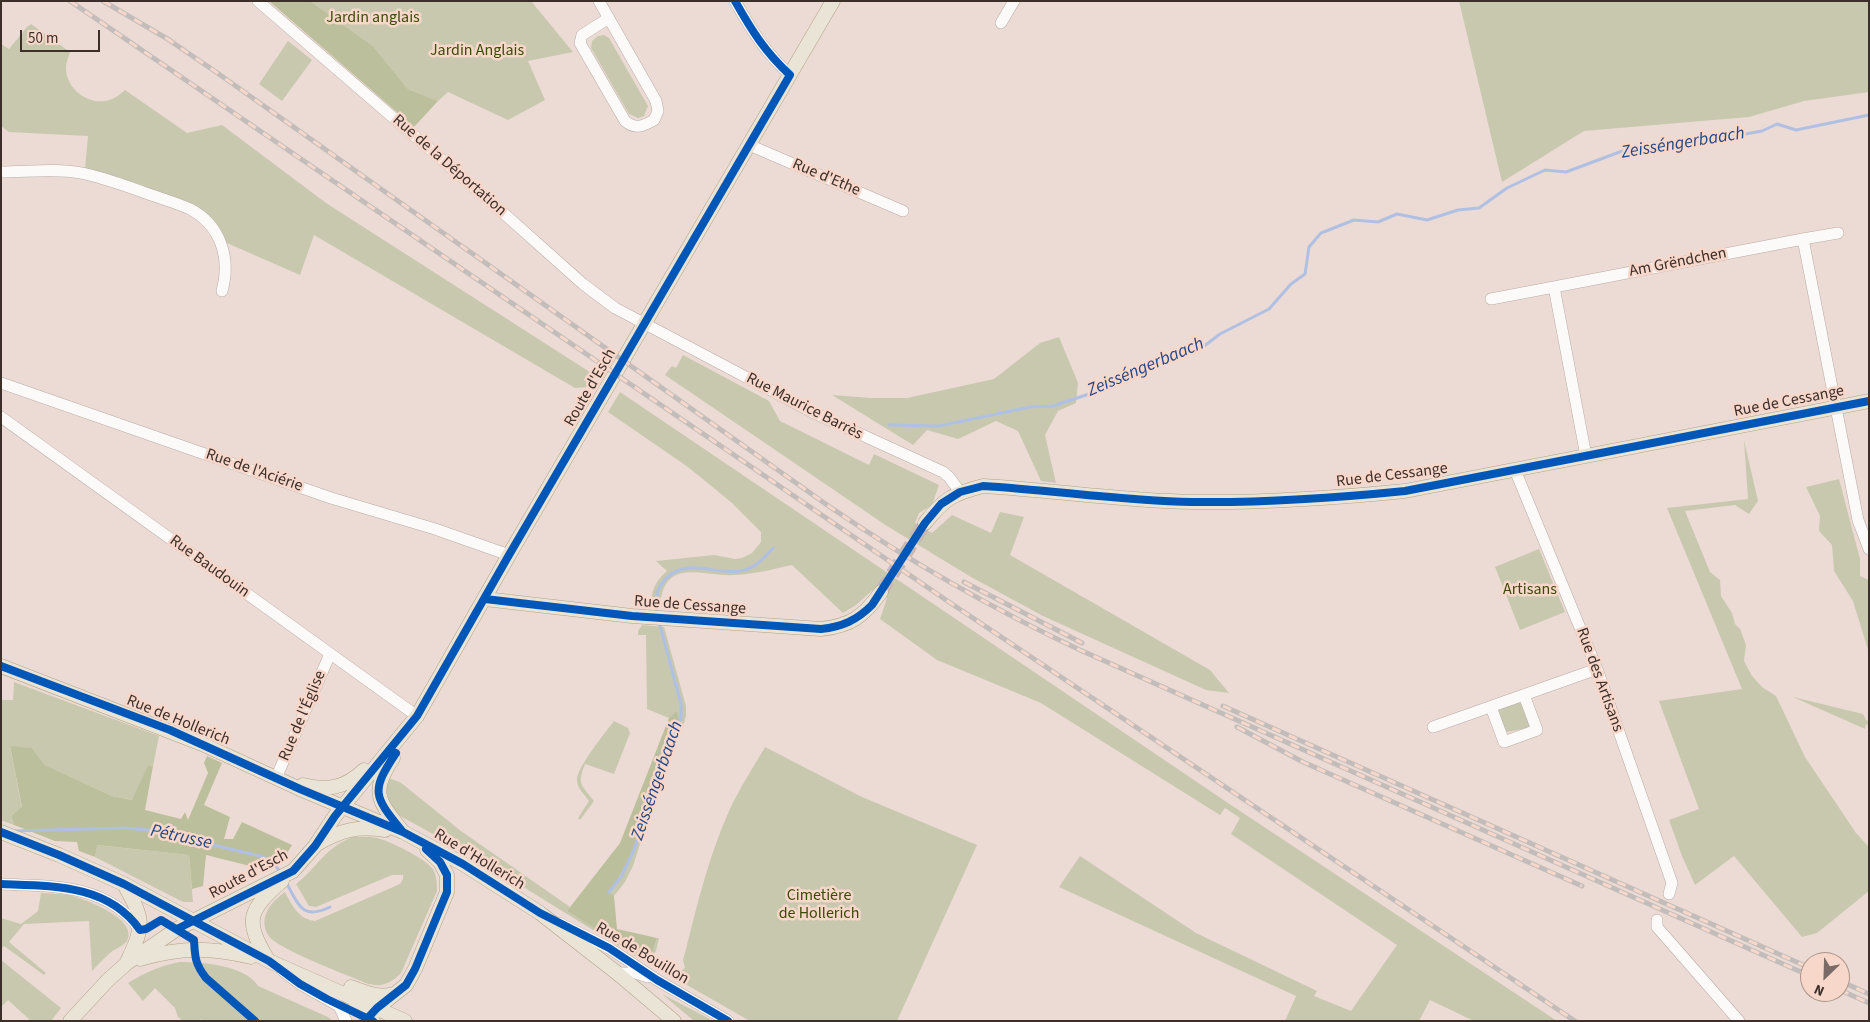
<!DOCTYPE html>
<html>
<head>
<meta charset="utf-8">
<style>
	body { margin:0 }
	#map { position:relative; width:1870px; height:1022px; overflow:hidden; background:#ecdbd4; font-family:"Source Sans 3",sans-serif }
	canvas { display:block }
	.frame { position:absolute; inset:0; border:2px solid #3c2f2a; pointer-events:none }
	.north { position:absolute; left:1800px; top:952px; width:50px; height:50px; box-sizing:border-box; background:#f7d7ca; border:1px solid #ac948a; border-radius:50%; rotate:204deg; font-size:14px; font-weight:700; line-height:20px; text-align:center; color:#3c2f2a }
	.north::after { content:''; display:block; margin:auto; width:18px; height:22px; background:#7a6b66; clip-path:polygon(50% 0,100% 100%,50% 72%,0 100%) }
	.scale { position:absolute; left:20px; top:30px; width:80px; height:22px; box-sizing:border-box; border:2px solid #3c2f2a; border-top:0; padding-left:6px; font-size:15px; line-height:18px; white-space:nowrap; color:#3c2f2a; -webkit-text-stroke:4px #f7d7ca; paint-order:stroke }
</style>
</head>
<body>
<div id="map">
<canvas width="1870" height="1022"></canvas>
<div class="frame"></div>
<div class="north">N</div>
<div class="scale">50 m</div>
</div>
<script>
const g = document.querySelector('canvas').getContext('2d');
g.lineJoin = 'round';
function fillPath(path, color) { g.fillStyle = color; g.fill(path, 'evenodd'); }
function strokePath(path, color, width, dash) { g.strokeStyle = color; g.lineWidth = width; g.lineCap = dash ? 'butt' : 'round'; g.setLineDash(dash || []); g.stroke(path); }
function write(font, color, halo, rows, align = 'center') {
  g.font = font + ' "Source Sans 3",sans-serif'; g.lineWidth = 5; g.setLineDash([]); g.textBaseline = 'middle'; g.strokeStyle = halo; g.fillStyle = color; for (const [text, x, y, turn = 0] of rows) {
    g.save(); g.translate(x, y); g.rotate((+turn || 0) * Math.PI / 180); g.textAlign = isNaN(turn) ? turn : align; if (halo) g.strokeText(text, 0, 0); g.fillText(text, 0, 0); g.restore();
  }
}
fillPath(new Path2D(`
	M310 1H531L573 52 528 61 545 100 508 120 448 92 438 101 408 89 373 46Z
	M1459 1H1869V92L1804 101 1749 117 1584 131 1502 182Z
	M31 24 70 52C69 57 66 62 66 67 65 90 92 108 112 99 117 97 121 93 125 90L187 133 222 125 326 203 596 376 589 387 575 388 314 235 300 275 220 240 206 221 85 169 88 136 9 132 1 126V44L9 49 27 27Z
	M604 35 609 38 648 106 644 116 638 118 629 114 591 48 592 41 598 36Z
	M288 41 312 60 282 101 259 84Z
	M1059 337 1078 383 1076 403 1058 411 1045 435 1056 483 1041 481 1018 431 996 421 958 439 927 430 913 445 832 395 871 398H907L994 379 1040 343Z
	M683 355 769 401 780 421 869 465 874 454 939 485 932 505 919 513 915 523 932 533 952 515 991 533 1000 512 1024 517 1010 555 1210 670 1229 693 1206 690 1043 616 971 577 887 526 665 375 672 366 676 368Z
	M620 392 1228 803 1557 1021H1474L1430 1000 1419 1021H1285L1296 996 1059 887 1080 856 1196 933 1317 991 1314 996 1351 1011 1397 945 1231 834 1240 818 1225 808 1220 815 1041 703 937 660 880 619 887 598 875 588 856 605 843 613 792 565C774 569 755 574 735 575 703 577 664 556 660 606H650C652 590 655 581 667 571L656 561 714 555 735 559 742 558 752 553 761 542V532L732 503 688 467 608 412Z
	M1744 440 1758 501 1749 514 1735 505 1685 511 1710 572 1720 580 1721 596 1732 613 1735 624 1740 629 1746 645 1744 661 1752 676 1762 687 1776 696 1805 757 1856 833 1869 847V891L1817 933 1802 937 1734 856 1695 885 1682 856 1669 820 1699 809 1659 701 1742 689 1667 508 1748 499Z
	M1839 479 1860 559V576L1869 580V653L1853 601 1834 571 1832 545 1819 531 1820 516 1806 487Z
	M1539 549 1565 612 1520 630 1495 567Z
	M642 625 664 627 686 706V716L682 730 677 712 669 718 647 709 646 635H638V631Z
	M14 682 159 736 153 766 148 765 133 800 112 796 45 765 32 748 10 747 22 808 11 816 14 825 1 820V700H13Z
	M1793 697 1863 714 1866 720 1869 721V726L1866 724 1865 729Z
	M1518 702 1524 705 1530 725 1527 728 1507 732 1503 730 1497 711 1499 708Z
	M614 721 628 728 630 733 614 774 585 764C577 785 581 784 594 801L580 820 578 818 589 801C585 795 577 788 577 781 575 769 606 732 614 721Z
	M765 747 862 797 977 845 897 1021H750L673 977 685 968 683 960 685 953C697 904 709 856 729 811 739 789 753 768 765 747Z
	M665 755 668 756 633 866 625 882 614 896 609 892 621 877Z
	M388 778 400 782 461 831 570 907 567 911 645 959 653 950 657 938H659L656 951 648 961H643L470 854 400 816 389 805 386 786Z
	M353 837C361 837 369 836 377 838 390 841 424 858 432 868 437 875 437 883 437 891L401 973C390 984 381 988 366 983 348 975 276 949 268 935 258 917 271 902 285 892 292 905 298 919 315 921L400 884 403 879V875H392L316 907 309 906 296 884C318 867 325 847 353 837Z
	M96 845 189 855 193 902H183L95 857Z
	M41 893C52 894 65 893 76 897 89 901 139 920 127 941 124 945 116 949 111 952 104 958 98 965 92 971L89 921 24 924 9 942 46 973 44 975 4 946 1 949V918L21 924 38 911Z
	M1 960 61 1008 51 1021H31L8 1000 1 1007Z
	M179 962C201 962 246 965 258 986L328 1017 333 1021H203L201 1019 200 1021H183L178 1017 175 1008 155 988 143 1001 128 983C144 973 160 966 179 962Z
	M662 994 710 1019V1021H694Z`), '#c8c8af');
fillPath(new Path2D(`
	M269 1H310L373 46 408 89 438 101 414 127Z
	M677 711 682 730 668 756 665 755C650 802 639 852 609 892L614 896 617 929 657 938 653 950 645 960 567 911 620 843 669 718Z
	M10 746 32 748 45 765 112 796 132 800 148 765 153 766 145 810 181 819 185 812 188 820 208 773 204 763 207 756 222 763 204 805 230 817 224 839H233L242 822 292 845 284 858 266 870 206 855 203 886 192 889 189 855 97 845 95 857 79 851 77 842 55 841 14 825 11 816 22 807Z`), '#bcbf9b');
strokePath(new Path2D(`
	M889 425 939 426 1030 407 1053 406 1116 385 1173 359 1199 350 1220 334 1269 309 1291 284 1305 274 1309 247 1321 233 1354 220 1378 222 1397 214 1427 220 1458 210 1479 208 1507 188 1545 170 1566 172 1625 150 1680 146 1762 131 1777 124 1796 130 1869 115
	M657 613C652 591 665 571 688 568 704 566 722 574 739 571 755 569 763 559 773 548
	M14 831 124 828 149 830 260 856C270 860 275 863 280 872
	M286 882C298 904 302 921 330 907
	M609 892 621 877 634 850 665 755 681 717V704L659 622`), '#b0c0e3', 3);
strokePath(new Path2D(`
	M881 592 925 523`), '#c9b9b2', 14, [14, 7]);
const minor = new Path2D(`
	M258 1 491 202 583 284 615 308 812 412 943 472 949 477 960 492
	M599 1 656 101 658 111 654 120C643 126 636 130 625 121L580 43 582 35 609 18
	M735 1C752 31 765 52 790 75
	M1001 23 1014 1
	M749 145 903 211
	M1 172C27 172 56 168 81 173 102 177 123 185 143 192 159 198 175 202 190 209 221 225 231 259 222 291
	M1803 239 1838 233
	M1491 299 1554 287
	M1 383 331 498 435 529 509 555
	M1 417 417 716
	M1586 456 1554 287 1803 239 1858 520 1869 549
	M1515 470 1597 669 1672 883 1669 894
	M1491 707 1504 742 1537 730 1524 695
	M1433 727 1597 669
	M276 778 330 654
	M1 884C52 886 108 884 140 930
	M1657 920V927L1739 1021
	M559 923 609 948 657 980 728 1021
	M283 971 300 984 339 1006 346 1021
	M617 973H635L648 977`);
const major = new Path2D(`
	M925 523C944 499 952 494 983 486 1053 490 1122 501 1192 502 1263 503 1335 498 1405 491L1869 401
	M485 599 632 616 821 629C851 626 864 616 881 592
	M1 666 202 744 300 789 403 832 463 864 540 913 617 973 674 1021
	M393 758C370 793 378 800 402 831
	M303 785C328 791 345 788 364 770
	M1 832 59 855 124 884 269 961 405 1021
	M317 844C342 830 356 826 385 830
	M124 884C144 920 145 924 127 962
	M140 959C182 947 208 947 251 957
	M268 960C244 920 248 911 282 881
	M351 987C366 993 378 998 394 994
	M353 998 367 1018 373 1021
	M377 1008 406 985 415 969 447 892V875L440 862 427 850
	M70 1021 108 980 127 963 177 929 293 871 315 846 335 816 417 716 509 555 833 1`);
strokePath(minor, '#b8aba5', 12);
strokePath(major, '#b1a286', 15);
strokePath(minor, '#fcfaf9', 11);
strokePath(major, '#eae4d6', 14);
const rail = new Path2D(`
	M70 1 949 602 1575 1021
	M103 1 171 41
	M166 38 216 72 830 507C909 561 993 609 1080 650L1810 976
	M964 582 1082 643
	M1223 706 1810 968
	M1237 727 1303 762 1582 886
	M1840 981 1869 994
	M1840 990 1869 1003`);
strokePath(rail, '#c2bdbb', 5);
strokePath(rail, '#f7d7ca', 3, [9]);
strokePath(new Path2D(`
	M485 599 632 616 821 629C842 627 857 620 872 605L925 523 941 504 960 492 983 486C1053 490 1122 501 1192 502 1263 503 1335 498 1405 491L1869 401
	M1 666 170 730 300 789 403 832 463 864 540 913 609 948 657 980 728 1021
	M396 753C370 792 374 796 402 831
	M1 832 59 855 124 884 269 961 300 984 327 999 373 1021
	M1 884C52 886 108 884 140 930L146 929 161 920 194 940C195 957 195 964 206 978L255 1021
	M177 929 293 871 315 846 335 816 417 716 509 555 790 75C765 52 752 31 735 1
	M365 1021 377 1008 406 985 415 969 447 892V875L440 862 426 849`), '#0057b8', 8);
write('16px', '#394b05', '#f7d7ca', [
	["Jardin anglais",373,18],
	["Jardin Anglais",477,51],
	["Artisans",1530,590],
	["Cimetière",819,896],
	["de Hollerich",819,914]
]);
write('16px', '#3c2f2a', '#f7d7ca', [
	["Rue de la Déportation",449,166,41],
	["Rue d'Ethe",826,178,23],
	["Am Grëndchen",1678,263,-11],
	["Route d'Esch",591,388,-60],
	["Rue de Cessange",1789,402,-11],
	["Rue Maurice Barrès",804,407,27],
	["Rue de l'Aciérie",254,471,19],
	["Rue de Cessange",1392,476,-7],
	["Rue Baudouin",209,567,36],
	["Rue de Cessange",690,606,4],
	["Rue des Artisans",1599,680,70],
	["Rue de l'Église",303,716,-67],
	["Rue de Hollerich",178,721,22],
	["Rue d'Hollerich",479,860,31],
	["Route d'Esch",249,875,-28],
	["Rue de Bouillon",642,954,31]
]);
write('italic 18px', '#234685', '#f7d7ca', [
	["Zeisséngerbaach",1683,144,-9],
	["Zeisséngerbaach",1146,368,-23],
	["Zeisséngerbaach",658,781,-71],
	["Pétrusse",181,838,12]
]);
</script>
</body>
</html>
